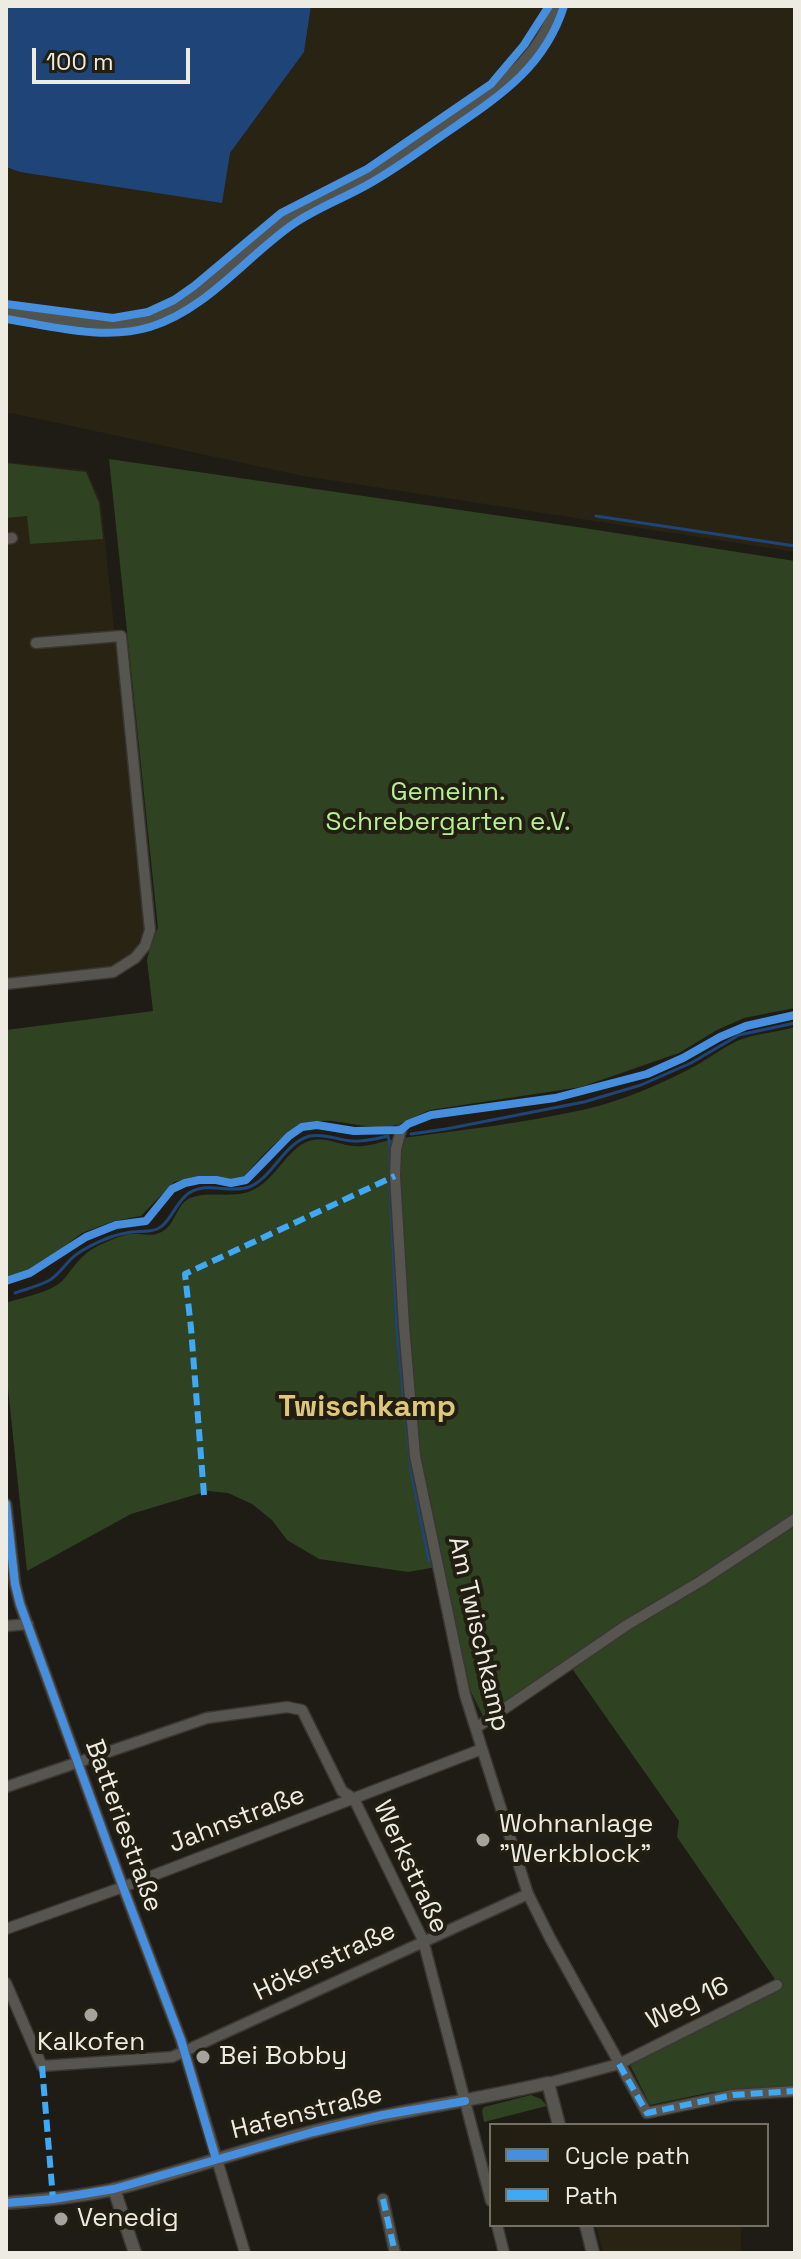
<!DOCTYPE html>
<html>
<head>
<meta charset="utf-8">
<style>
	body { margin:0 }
	#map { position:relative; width:801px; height:2259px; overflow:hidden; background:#1e1c15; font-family:"Space Grotesk",sans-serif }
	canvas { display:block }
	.frame { position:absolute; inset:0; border:8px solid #eeebe3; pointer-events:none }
	.legend { position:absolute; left:489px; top:2123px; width:280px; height:104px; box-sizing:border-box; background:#221e11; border:2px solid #747065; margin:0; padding:10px 14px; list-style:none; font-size:24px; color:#eeebe3 }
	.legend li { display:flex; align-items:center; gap:16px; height:40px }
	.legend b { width:40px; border:2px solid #747065 }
	.scale { position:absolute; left:32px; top:48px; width:158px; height:36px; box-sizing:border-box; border:4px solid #eeebe3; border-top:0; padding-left:10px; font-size:24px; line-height:28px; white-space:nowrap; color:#eeebe3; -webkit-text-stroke:6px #221e11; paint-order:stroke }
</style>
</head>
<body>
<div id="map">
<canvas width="801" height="2259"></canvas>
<div class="frame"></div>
<ul class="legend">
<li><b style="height:10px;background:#468fdf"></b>Cycle path</li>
<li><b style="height:10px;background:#3fa9f5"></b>Path</li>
</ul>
<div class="scale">100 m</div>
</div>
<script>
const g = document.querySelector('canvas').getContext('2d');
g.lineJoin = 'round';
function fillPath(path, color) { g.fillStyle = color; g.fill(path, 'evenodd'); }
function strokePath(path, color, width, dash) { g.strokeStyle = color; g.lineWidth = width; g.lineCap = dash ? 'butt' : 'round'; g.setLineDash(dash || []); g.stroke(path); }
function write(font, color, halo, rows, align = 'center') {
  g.font = font + ' "Space Grotesk",sans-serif'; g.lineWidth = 8; g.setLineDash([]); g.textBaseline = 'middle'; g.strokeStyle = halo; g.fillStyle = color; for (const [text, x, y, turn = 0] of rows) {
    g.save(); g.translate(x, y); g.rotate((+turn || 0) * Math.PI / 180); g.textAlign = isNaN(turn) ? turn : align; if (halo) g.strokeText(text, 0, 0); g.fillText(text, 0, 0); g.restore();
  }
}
fillPath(new Path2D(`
	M311 6H542L536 23 522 45 483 86 357 170 283 211 257 236 263 253 294 227 392 174 502 99 534 68 558 32 566 6H795V552L303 476 11 413 6 414V167L20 172 230 153 304 52Z
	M6 462 87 470 101 502 145 926 135 952 122 962 112 967 6 978Z
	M596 2225H741V2253H603Z`), '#282312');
fillPath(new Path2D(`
	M109 459 584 528 795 561V1008L744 1018 717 1030 679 1053 581 1087 430 1110C420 1114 404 1123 396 1125 375 1130 354 1124 333 1121 294 1117 265 1152 242 1179L230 1181 217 1177 198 1176 174 1182 141 1216 114 1221 82 1233 35 1269 6 1277V1030L153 1011 147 960 151 943 158 928Z
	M6 463 86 472 99 503 103 539 30 544 27 516 6 518Z
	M795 1027V2087L712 2092 650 2105 630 2065 781 1988 677 1837 679 1821 566 1660 483 1716 470 1690 442 1566 408 1572 319 1559 287 1540 272 1520 252 1504 228 1493 208 1491 131 1514 27 1571 6 1369V1303C23 1297 49 1293 62 1281 73 1269 80 1255 96 1247 106 1242 118 1236 130 1234 139 1233 151 1237 159 1233 176 1227 175 1205 190 1198 211 1190 235 1200 255 1189 276 1178 288 1148 309 1141 327 1135 344 1148 362 1146 376 1145 389 1139 403 1138 463 1130 523 1123 582 1110 617 1103 664 1083 695 1066 710 1058 726 1045 742 1039 759 1033 778 1032 795 1027Z
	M531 2095 541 2099 547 2106 484 2122 482 2111 484 2107Z`), '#2f4221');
fillPath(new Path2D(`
	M6 6H311L304 52 230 153 222 203 20 172 6 167Z`), '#1f4578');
strokePath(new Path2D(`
	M596 516 795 546
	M411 1134 446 1129 584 1102 641 1085 691 1063 739 1035 795 1023
	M15 1293C26 1289 39 1286 50 1280 59 1274 64 1266 71 1259 80 1250 92 1245 103 1240 111 1237 118 1234 126 1233 138 1230 153 1234 162 1226 173 1217 176 1202 189 1193 209 1181 230 1194 249 1187 274 1177 283 1143 310 1136 325 1133 337 1140 352 1141 364 1142 376 1139 388 1136L390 1144V1185L397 1332 411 1471 429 1561`), '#1f4578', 3);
const minor = new Path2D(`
	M6 539 12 538
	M6 984 113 972 135 958 145 946 150 930 121 636 36 643
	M401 1130 396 1149 395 1176 404 1326 415 1456 465 1695 528 1894 550 1938 647 2113 733 2095 795 2091
	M6 1504 15 1584 20 1604 123 1887 181 2040 245 2253
	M6 1626 28 1624
	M476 1728 627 1625 701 1581 795 1519
	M6 1787 207 1718 287 1707 302 1710 342 1791 354 1799 423 1940 491 2201
	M6 1929 123 1887 482 1749
	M6 1983 42 2066 172 2057 528 1894
	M548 2083 619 2064 777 1985
	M383 2199 395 2253
	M497 2225 504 2253`);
const tertiary = new Path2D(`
	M114 2189 135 2253
	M6 2203C42 2200 79 2197 115 2189 182 2172 248 2148 315 2131 392 2112 471 2101 548 2083L559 2125
	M586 2225 593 2253`);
const secondary = new Path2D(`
	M6 311C52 319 104 334 150 319 204 301 245 247 291 216 312 202 335 194 356 182 383 168 407 150 433 133 481 100 541 67 557 6`);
strokePath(minor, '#3a3733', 13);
strokePath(tertiary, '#3a3733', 15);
strokePath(secondary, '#3a3733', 17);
strokePath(minor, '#57554f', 10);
strokePath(tertiary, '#57554f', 12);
strokePath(secondary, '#51534e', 14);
strokePath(new Path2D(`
	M204 1495 191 1328 185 1274 395 1176
	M619 2064 647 2113 733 2095 795 2091
	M42 2066 53 2199
	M383 2199 395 2253`), '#3fa9f5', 6, [12, 6]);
strokePath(new Path2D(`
	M6 304 113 318 148 312 174 300 194 286 281 213 367 169 491 84 524 45 549 6
	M6 319C52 326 104 341 150 327 206 310 245 258 292 225 315 209 342 199 367 185 393 171 418 152 443 135 495 99 544 70 564 6
	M6 1281 30 1273 86 1237 116 1225 146 1221 172 1189 185 1183 199 1180H216L231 1183 246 1180 289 1136 302 1127 317 1125 354 1131 401 1130 408 1124 431 1115 555 1098 647 1074 683 1058 720 1037 746 1026 795 1015
	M6 1504 15 1584 20 1604 123 1887 181 2040 216 2159
	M6 2203 53 2199 114 2189 313 2132 383 2115 465 2101`), '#468fdf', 8);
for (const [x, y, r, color] of [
	[483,1840,8,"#a5a39b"],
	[91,2015,8,"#a5a39b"],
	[203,2057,8,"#a5a39b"],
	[61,2219,8,"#a5a39b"]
]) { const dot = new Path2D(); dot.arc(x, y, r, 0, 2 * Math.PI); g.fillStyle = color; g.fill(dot); strokePath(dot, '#221e11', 3); }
write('26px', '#b6f091', '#221e11', [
	["Gemeinn.",448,793],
	["Schrebergarten e.V.",448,823]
]);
write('26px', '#eeebe3', '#221e11', [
	["Am Twischkamp",478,1634,77],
	["Jahnstraße",237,1820,-21],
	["Batteriestraße",123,1826,70],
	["Werkstraße",410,1867,65],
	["Hökerstraße",325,1962,-25],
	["Weg 16",688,2004,-26],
	["Hafenstraße",307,2113,-14]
]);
write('26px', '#eeebe3', '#221e11', [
	["Wohnanlage",499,1825],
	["\"Werkblock\"",499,1855],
	["Kalkofen",91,2043,"center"],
	["Bei Bobby",219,2057],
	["Venedig",77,2219]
], 'left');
write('bold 30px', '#dfc77a', '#221e11', [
	["Twischkamp",367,1408]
]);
</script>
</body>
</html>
